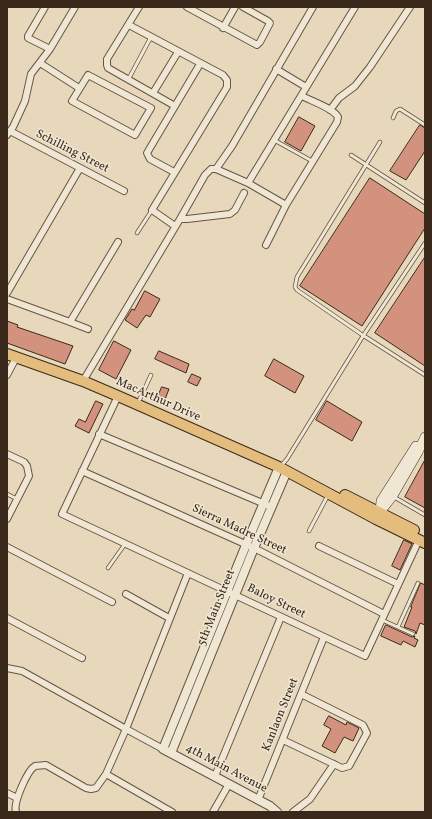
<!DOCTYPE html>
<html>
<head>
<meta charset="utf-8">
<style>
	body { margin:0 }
	#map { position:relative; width:432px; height:819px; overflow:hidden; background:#e7d8bc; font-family:Vollkorn,serif }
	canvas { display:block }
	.frame { position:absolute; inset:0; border:8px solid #3a291b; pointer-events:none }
</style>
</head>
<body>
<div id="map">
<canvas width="432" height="819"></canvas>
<div class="frame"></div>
</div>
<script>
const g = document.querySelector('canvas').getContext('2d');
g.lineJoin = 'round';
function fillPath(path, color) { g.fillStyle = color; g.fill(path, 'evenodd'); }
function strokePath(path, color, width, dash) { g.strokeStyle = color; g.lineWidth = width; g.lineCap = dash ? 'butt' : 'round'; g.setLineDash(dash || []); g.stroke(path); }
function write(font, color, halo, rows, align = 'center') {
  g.font = font + ' Vollkorn,serif'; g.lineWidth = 3; g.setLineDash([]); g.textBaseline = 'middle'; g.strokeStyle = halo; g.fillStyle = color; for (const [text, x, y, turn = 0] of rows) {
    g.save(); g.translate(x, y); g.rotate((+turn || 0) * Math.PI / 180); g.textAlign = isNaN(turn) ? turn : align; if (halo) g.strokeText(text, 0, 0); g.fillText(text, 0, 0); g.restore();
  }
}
const building = new Path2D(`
	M299 117 315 126 301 151 285 142Z
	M420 125 425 128V151L406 180 390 171Z
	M370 178 425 214V228L362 326 300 286Z
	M425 257V366L375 333Z
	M145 291 160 299 150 317 146 315 137 328 125 320 132 309 134 310Z
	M7 321 18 325 17 327 73 346 65 364 7 343Z
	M114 341 131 350 116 379 99 370Z
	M159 351 189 364 186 373 155 359Z
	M274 359 304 376 295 393 265 376Z
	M192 374 201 378 197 386 188 382Z
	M162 387 169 389 164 402 157 399Z
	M96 401 103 404 89 433 75 426 79 419 85 422Z
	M327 401 362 422 352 441 316 420Z
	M425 460V508L405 497Z
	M404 540 412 544 400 570 392 566Z
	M421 583 425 585V625L420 623 416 634 415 631 404 627 412 607H411Z
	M386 625 412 637 415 636 414 638 418 640 415 647 403 641 401 645 381 636Z
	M329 716 346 725 347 722 359 728 353 741 344 737 335 753 322 746 331 729 324 725Z`);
fillPath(building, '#d3927d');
strokePath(building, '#3a291b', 1);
const service = new Path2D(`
	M128 80 151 37
	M393 118 396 111 400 109 425 125
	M274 140 312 161
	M380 142 297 277 295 287 297 290 361 334 425 375
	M351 155 425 203
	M137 233 152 210
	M138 403 151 375
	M281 466 287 459 363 336 425 243
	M7 494 17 499
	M394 497 425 515
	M309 531 328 495
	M108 568 125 544
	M382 620 413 634
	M398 627 418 583`);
const minor = new Path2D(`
	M45 7 28 36V38L50 49
	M139 7 107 59V65L108 68 175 106
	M187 7 257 45 260 42 270 23 268 21 243 7
	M129 25 223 75 227 80V87L152 210 175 226
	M223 28 235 7
	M40 63 79 88
	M276 69 306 87
	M88 75 151 108 135 135 72 101Z
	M153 93 178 52
	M330 110 339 98 355 86 370 67 410 7
	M10 131 124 191
	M7 135 13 127 25 101 31 74 50 49 75 7
	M216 169 248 183 286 205 266 245
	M174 172 150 159 147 153 200 64
	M248 183 355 7
	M286 205 337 122 338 117C333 108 311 101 302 96
	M180 219 205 175 211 169H216L232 146 313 7
	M7 293 80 168
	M7 299 70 322 118 242
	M70 322 88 329
	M7 375 16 358
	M83 381 180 219H187L230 214 235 210 244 193
	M118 396 62 514 365 656 419 540
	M99 434 267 505
	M7 454 24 462 27 466 29 476 7 519
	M82 471 254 548 384 614
	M319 546 398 584
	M7 547 112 602
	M126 594 169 618
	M7 618 82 658
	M7 668 22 671 126 729 106 774 96 788 91 789 86 788 46 765 35 766C27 771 13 803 16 812
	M283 740 342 768 349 766 367 733 363 725 301 694
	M163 749 126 729 188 573
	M106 774 172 812
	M215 776 281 617
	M7 793 17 798
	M258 800 324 637
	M213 812 229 784
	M293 812 310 799 334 764`);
const tertiary = new Path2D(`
	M171 753 254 548 287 471
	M277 812 270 806 163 749 246 545 279 467`);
const secondary = new Path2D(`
	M380 512 381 501 416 446
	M377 518 380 512 392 497 418 452 425 437`);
const primary = new Path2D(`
	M7 354 83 381 118 396 279 467 376 519 425 543
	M345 495 414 530`);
strokePath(service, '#655543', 4.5);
strokePath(minor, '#655543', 8);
strokePath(tertiary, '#655543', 10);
strokePath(secondary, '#3a291b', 10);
strokePath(primary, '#3a291b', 12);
strokePath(service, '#efe6d3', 3);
strokePath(minor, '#efe6d3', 6);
strokePath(tertiary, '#efe6d3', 8);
strokePath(secondary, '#efe6d3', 9);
strokePath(primary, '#e4bc7e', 10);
write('12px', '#3a291b', '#efe6d3', [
	["Schilling Street",72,152,27],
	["MacArthur Drive",158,400,24],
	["Sierra Madre Street",239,530,25],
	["Baloy Street",276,602,26],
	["5th Main Street",217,608,-68],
	["Kanlaon Street",281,715,-68],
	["4th Main Avenue",226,769,28]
]);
</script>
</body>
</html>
